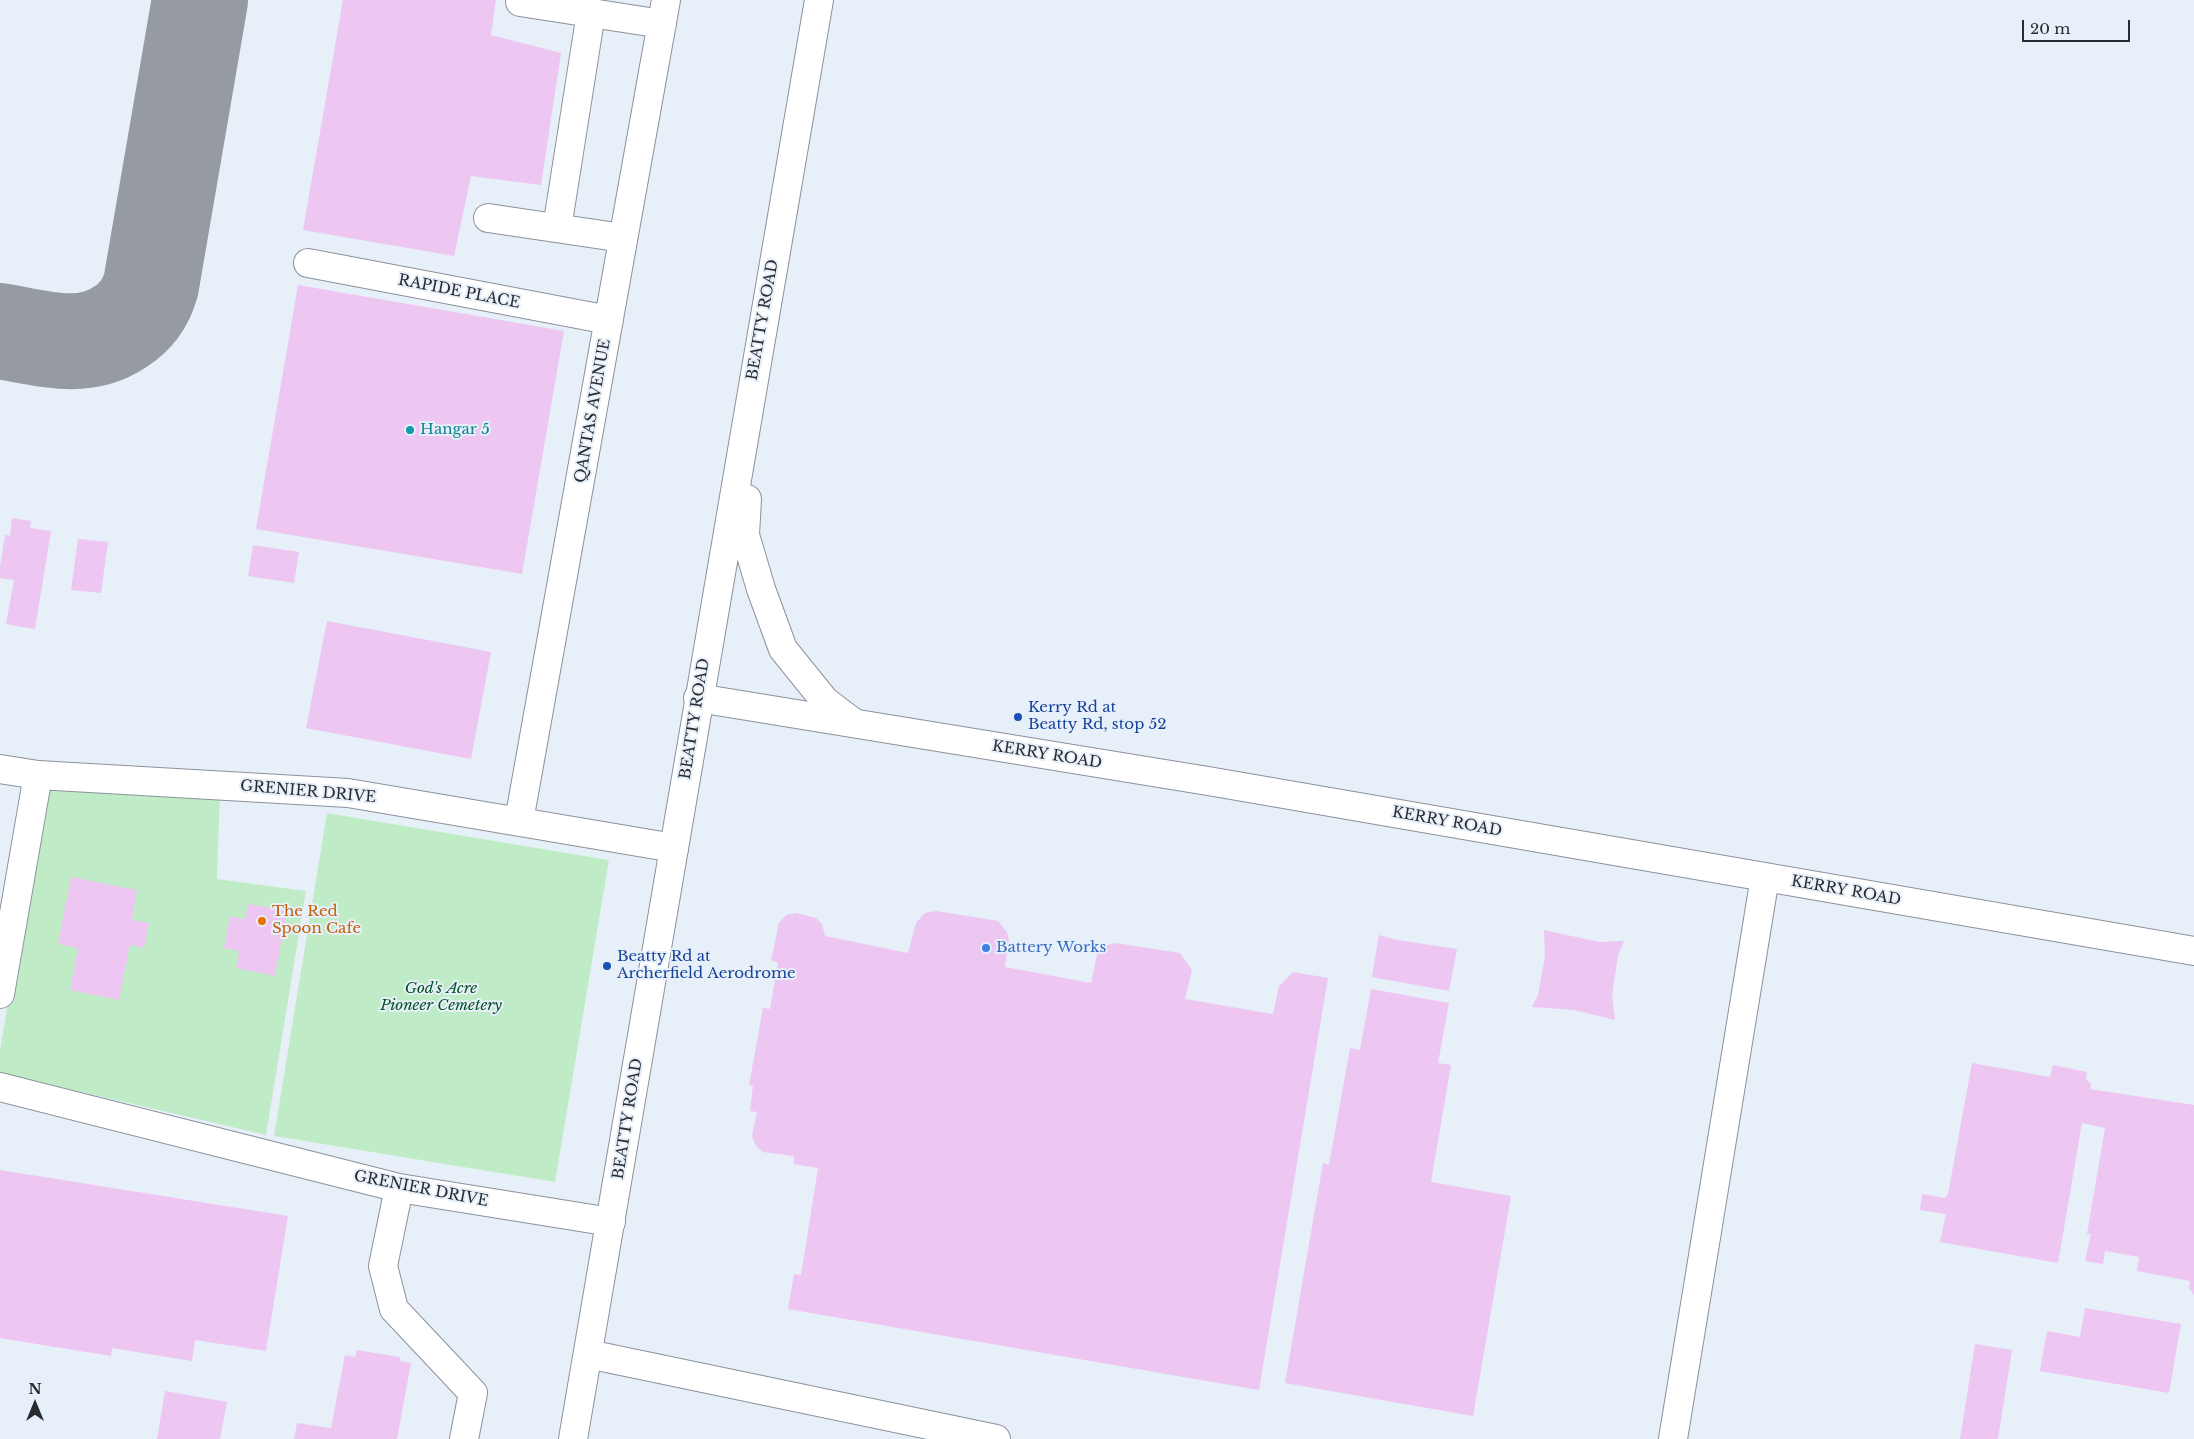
<!DOCTYPE html>
<html>
<head>
<meta charset="utf-8">
<style>
	body { margin:0 }
	#map { position:relative; width:2194px; height:1439px; overflow:hidden; background:#e7eff9; font-family:"Libre Baskerville",serif }
	canvas { display:block }
	.north { position:absolute; left:10px; top:1379px; width:50px; height:50px; -webkit-text-stroke:4px #e7eff9; paint-order:stroke; rotate:0deg; font-size:14px; font-weight:700; line-height:20px; text-align:center; color:#282b2f }
	.north::after { content:''; display:block; margin:auto; width:18px; height:22px; background:#282b2f; clip-path:polygon(50% 0,100% 100%,50% 72%,0 100%) }
	.scale { position:absolute; left:2022px; top:20px; width:108px; height:22px; box-sizing:border-box; border:2px solid #282b2f; border-top:0; padding-left:6px; font-size:15px; line-height:18px; white-space:nowrap; color:#282b2f; -webkit-text-stroke:4px #e7eff9; paint-order:stroke }
</style>
</head>
<body>
<div id="map">
<canvas width="2194" height="1439"></canvas>
<div class="north">N</div>
<div class="scale">20 m</div>
</div>
<script>
const g = document.querySelector('canvas').getContext('2d');
g.lineJoin = 'round';
function fillPath(path, color) { g.fillStyle = color; g.fill(path, 'evenodd'); }
function strokePath(path, color, width, dash) { g.strokeStyle = color; g.lineWidth = width; g.lineCap = dash ? 'butt' : 'round'; g.setLineDash(dash || []); g.stroke(path); }
function write(font, color, halo, rows, align = 'center') {
  g.font = font + ' "Libre Baskerville",serif'; g.lineWidth = 4; g.setLineDash([]); g.textBaseline = 'middle'; g.strokeStyle = halo; g.fillStyle = color; for (const [text, x, y, turn = 0] of rows) {
    g.save(); g.translate(x, y); g.rotate((+turn || 0) * Math.PI / 180); g.textAlign = isNaN(turn) ? turn : align; if (halo) g.strokeText(text, 0, 0); g.fillText(text, 0, 0); g.restore();
  }
}
fillPath(new Path2D(`
	M46 784 220 791 217 879 306 891 266 1135 0 1073V1050Z
	M327 813 609 860 555 1182 274 1136Z`), '#bfecc7');
strokePath(new Path2D(`
	M0 331C41 338 83 352 120 327 136 317 146 303 151 285L200 0`), '#969ba2', 96);
fillPath(new Path2D(`
	M343 0H496L491 35 561 53 541 185 471 176 454 256 303 230Z
	M298 285 564 331 522 574 256 529Z
	M12 518 31 521 30 528 51 531 35 629 6 624 14 580 0 578V567L5 535 10 536Z
	M78 539 108 542 101 593 71 590Z
	M253 545 299 552 294 583 248 576Z
	M327 621 491 652 471 759 306 728Z
	M71 877 137 890 132 920 149 923 144 948 130 945 119 1000 70 990 78 948 58 944Z
	M248 904 287 911 275 976 236 968 239 951 224 948 230 916 245 919Z
	M936 911 998 921 1007 932 1009 941 1005 967 1091 983 1097 955 1104 946 1115 943 1180 953 1192 970 1185 999 1273 1014 1279 986 1293 972 1328 978 1259 1390 788 1309 794 1274 801 1275 818 1168 794 1164V1156L763 1152 756 1146 752 1136 757 1112 750 1111 753 1086 749 1085 763 1008 770 1009 778 962 771 961 779 923 786 915 796 913 816 918 822 924 825 936 908 953 916 923 925 913Z
	M1544 930 1599 942 1624 941 1618 956 1612 995 1615 1020 1574 1010 1532 1007 1538 995 1545 956Z
	M1379 935 1397 940 1457 949 1449 991 1372 977Z
	M1371 989 1449 1003 1438 1063 1451 1065 1431 1182 1511 1196 1473 1416 1285 1383 1323 1163 1329 1165 1350 1048 1360 1050Z
	M1972 1063 2050 1077 2053 1065 2087 1072 2086 1079 2091 1084 2090 1089 2194 1105V1295L2189 1288 2190 1281 2137 1271 2139 1257 2105 1251 2103 1264 2085 1261 2091 1234H2087L2105 1128 2082 1123 2058 1263 1940 1242 1946 1214 1920 1210 1922 1194 1945 1198 1948 1194Z
	M0 1170 288 1216 266 1351 195 1340 192 1361 112 1348 111 1356 0 1338Z
	M2085 1308 2181 1324 2169 1393 2040 1371 2047 1331 2080 1337Z
	M1975 1344 2012 1350 1998 1439H1960Z
	M357 1350 400 1357V1361L411 1363 397 1439H294L297 1423 331 1428 345 1355 355 1357Z
	M165 1391 227 1402 220 1439H157Z`), '#edc6f2');
const minor = new Path2D(`
	M520 2 662 24
	M488 218 623 238
	M557 228 591 13
	M308 263 609 320
	M698 698 1208 781 2194 951
	M0 769 38 775 348 793 674 848
	M519 821 666 0
	M0 994 38 775
	M0 1087 399 1188 611 1222
	M399 1188 383 1266 394 1309 473 1393 464 1439
	M588 1354 996 1439
	M1673 1439 1765 877`);
const major = new Path2D(`
	M747 499 745 535 761 589 783 649 825 701 854 723
	M573 1439 819 0`);
strokePath(minor, '#8c929c', 30);
strokePath(major, '#8c929c', 30);
strokePath(minor, '#fff', 28);
strokePath(major, '#fff', 28);
for (const [x, y, r, color] of [
	[410,430,5,"#0f9aa8"],
	[1018,717,5,"#1a4fb4"],
	[262,921,5,"#e8710a"],
	[986,948,5,"#3f7fe0"],
	[607,966,5,"#1a4fb4"]
]) { const dot = new Path2D(); dot.arc(x, y, r, 0, 2 * Math.PI); g.fillStyle = color; g.fill(dot); strokePath(dot, '#e7eff9', 2); }
write('15px', '#282b2f', '#e7eff9', [
	["RAPIDE PLACE",459,292,11],
	["BEATTY ROAD",763,320,-80],
	["QANTAS AVENUE",593,411,-80],
	["BEATTY ROAD",695,719,-81],
	["KERRY ROAD",1047,755,9],
	["GRENIER DRIVE",308,792,5],
	["KERRY ROAD",1447,822,10],
	["KERRY ROAD",1846,891,10],
	["BEATTY ROAD",628,1119,-81],
	["GRENIER DRIVE",421,1189,11]
]);
write('15px', '#0d838f', '#e7eff9', [
	["Hangar 5",420,430]
], 'left');
write('15px', '#164399', '#e7eff9', [
	["Kerry Rd at",1028,708],
	["Beatty Rd, stop 52",1028,725],
	["Beatty Rd at",617,957],
	["Archerfield Aerodrome",617,974]
], 'left');
write('15px', '#c56008', '#e7eff9', [
	["The Red",272,912],
	["Spoon Cafe",272,929]
], 'left');
write('15px', '#366cbe', '#e7eff9', [
	["Battery Works",996,948]
], 'left');
write('italic 15px', '#015123', '#e7eff9', [
	["God's Acre",441,989],
	["Pioneer Cemetery",441,1006]
]);
</script>
</body>
</html>
